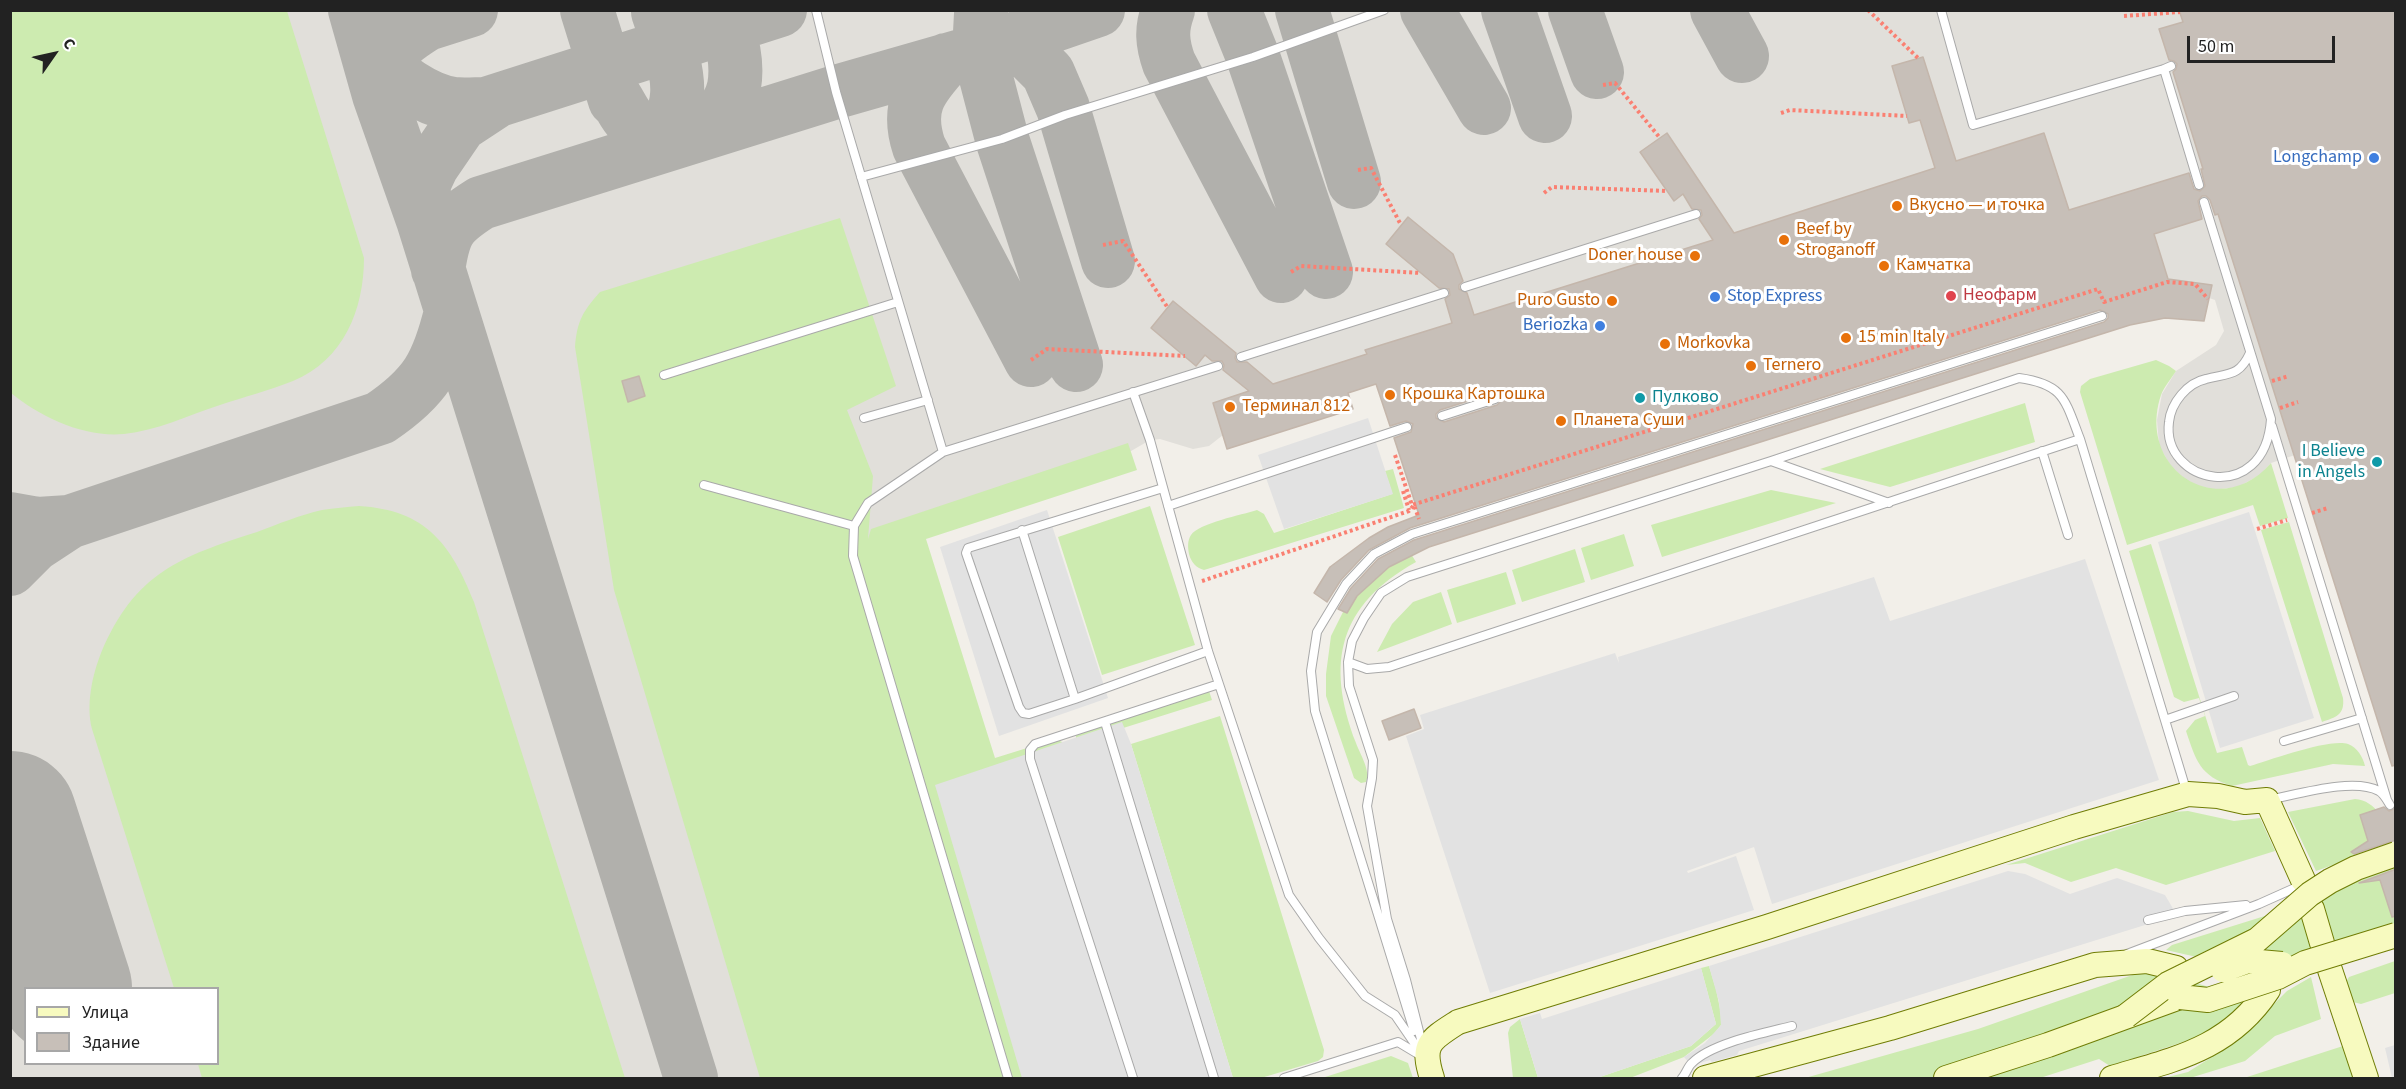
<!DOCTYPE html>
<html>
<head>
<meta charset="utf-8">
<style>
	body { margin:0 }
	#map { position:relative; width:2406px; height:1089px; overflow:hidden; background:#f2efe9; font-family:"Source Sans 3",sans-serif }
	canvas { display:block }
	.frame { position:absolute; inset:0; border:12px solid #222; pointer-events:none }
	.legend { position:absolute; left:24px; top:987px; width:195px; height:78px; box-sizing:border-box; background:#fff; border:2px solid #a7a7a7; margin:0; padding:8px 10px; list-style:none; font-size:18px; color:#222 }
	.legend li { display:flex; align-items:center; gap:12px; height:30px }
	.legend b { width:30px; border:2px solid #a7a7a7 }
	.north { position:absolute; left:24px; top:24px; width:60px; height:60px; -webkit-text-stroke:4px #fff; paint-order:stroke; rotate:56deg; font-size:16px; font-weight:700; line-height:24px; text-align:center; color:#222 }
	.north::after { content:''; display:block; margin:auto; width:21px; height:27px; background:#222; clip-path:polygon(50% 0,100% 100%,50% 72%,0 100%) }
	.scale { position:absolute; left:2187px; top:36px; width:148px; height:27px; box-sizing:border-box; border:3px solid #222; border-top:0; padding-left:8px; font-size:18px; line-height:21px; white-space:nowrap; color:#222; -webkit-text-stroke:4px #fff; paint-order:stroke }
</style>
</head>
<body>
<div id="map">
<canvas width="2406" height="1089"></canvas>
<div class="frame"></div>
<ul class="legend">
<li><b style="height:8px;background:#f7fabf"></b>Улица</li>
<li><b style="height:16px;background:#c7bfb8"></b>Здание</li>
</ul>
<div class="north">С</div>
<div class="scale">50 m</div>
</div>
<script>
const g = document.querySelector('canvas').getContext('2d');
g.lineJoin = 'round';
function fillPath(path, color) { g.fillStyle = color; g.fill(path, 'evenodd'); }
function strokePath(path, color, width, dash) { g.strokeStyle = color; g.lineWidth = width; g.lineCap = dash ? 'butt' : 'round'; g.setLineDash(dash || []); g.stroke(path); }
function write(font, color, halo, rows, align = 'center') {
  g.font = font + ' "Source Sans 3",sans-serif'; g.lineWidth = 6; g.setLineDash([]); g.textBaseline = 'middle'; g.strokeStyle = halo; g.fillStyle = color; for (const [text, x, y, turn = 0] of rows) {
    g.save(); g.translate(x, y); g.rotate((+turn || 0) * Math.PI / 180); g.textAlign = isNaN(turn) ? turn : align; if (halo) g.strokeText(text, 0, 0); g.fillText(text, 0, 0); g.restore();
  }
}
fillPath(new Path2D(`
	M10 11H2395L2298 454 2271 463 2260 475 2238 487 2214 490 2190 483 2171 467 2159 445 2157 420 2162 394 2176 371 2216 345 2224 331 2215 300 2209 298 2212 285 2168 279 2093 284 1414 500 1376 384 1349 393 1353 409 1227 449 1223 435 1209 446 1193 449 1160 439 1150 440 1119 458 875 541 1022 1078H11ZM26 988H218V1064H26Z`), '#e1dfda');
fillPath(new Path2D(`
	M10 11H287L364 258C364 309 344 360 293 381 270 390 244 397 220 405 189 415 156 431 124 434 85 438 40 417 11 393Z
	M840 218 896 386 847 410 873 476 868 539 871 529 1128 443 1137 470 926 539 995 758 1056 739 1062 742 1097 1078H760L614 590 575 347C577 321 583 311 600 292Z
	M2156 360 2169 366 2176 371C2171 379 2164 387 2161 395 2136 469 2219 523 2271 463L2288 518 2260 526 2253 505 2127 545 2080 392 2081 386 2090 379Z
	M2025 403 2035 442 1890 487 1820 469Z
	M1393 469 1404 508 1204 570C1196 568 1191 562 1189 554 1188 548 1187 541 1191 535 1199 523 1242 515 1257 510L1264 514 1274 533 1392 494 1385 471Z
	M1771 490 1836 503 1662 557 1651 525Z
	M359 506C426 510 451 544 474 602L625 1078H202L198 1064H218V988H174L92 729C86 705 92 676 101 653 135 573 179 557 257 532 278 524 300 515 322 510 334 508 347 507 359 506Z
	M1150 506 1195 645 1102 675 1058 537Z
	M2289 522 2343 698C2345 715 2336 717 2322 722L2261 530Z
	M1624 534 1634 566 1591 580 1581 548Z
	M2151 544 2217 753 2242 747 2248 765 2250 766C2270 760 2330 738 2348 744 2357 747 2363 757 2365 766L2333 764 2232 786C2200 776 2196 761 2186 731L2195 720 2205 716 2199 698 2184 702 2174 697 2129 551Z
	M1408 549 1416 562C1339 605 1325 662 1356 743 1360 754 1371 771 1366 782L1361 783 1354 778 1326 696V674L1331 636 1353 592Z
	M1575 549 1585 582 1522 602 1512 570Z
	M1506 572 1516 604 1457 623 1447 590Z
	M1441 592 1452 624 1377 652 1392 624 1413 602Z
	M1209 691 1212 700 1082 741 1076 738V734Z
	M1220 716 1324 1050 1323 1057 1318 1061 1261 1078H1233L1131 744Z
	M2355 799C2376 800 2388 824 2389 843L2384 847 2316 871 2288 812Z
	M2188 811 2234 821 2260 818 2275 851 2166 885 2116 868 2071 882 2025 863 2006 865 2173 812Z
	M2395 867V927L2336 942 2333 938 2320 897 2321 892Z
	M2300 905 2316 954 2258 971 2166 950 2172 945Z
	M2395 961V993L2361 1004 2353 1002 2346 982 2349 977Z
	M1709 966 1716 989 1721 1014V1025L1715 1033 1684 1057 1630 1078H1597L1691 1046 1716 1024 1701 968Z
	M2141 972 2193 982 2231 994 2255 995 2221 1026 2189 1040 2110 1066 2099 1059 2040 1078H1805L1978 1029Z
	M2311 977 2321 1019 2275 1036 2245 1061 2190 1078H2164L2188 1072 2215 1055 2241 1037 2287 991Z
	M1520 1019 1538 1078H1513L1508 1033 1510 1027Z
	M2343 1046 2353 1078H2244Z
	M1391 1056 1408 1063 1413 1078H1322Z`), '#cdebb0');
fillPath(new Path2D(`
	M1368 418 1393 494 1284 529 1258 455Z
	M1047 510 1108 698 999 736 940 547Z
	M2249 512 2314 718 2220 748 2158 542Z
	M2085 559 2159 780 1772 904 1754 847 1687 871 1688 873 1736 856 1754 910 1490 993 1406 736 1424 729 1420 715 1615 653 1619 663 1618 657 1874 577 1890 621Z
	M1122 722 1131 744 1233 1078H1022L935 785Z
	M2008 871 2025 874 2070 894 2117 878 2165 895 2178 917 2174 916 1739 1051 1737 1055 1712 1062 1710 1060 1694 1065 1690 1064 1684 1057 1705 1043 1721 1025 1719 1002 1709 966Z
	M1701 968 1716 1024 1691 1046 1597 1078H1538L1520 1019 1540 1013 1542 1019Z
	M2395 1045V1078H2392L2385 1048Z`), '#e2e2e2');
strokePath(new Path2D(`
	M355 10 379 95 423 220 691 1078
	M587 10 615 100
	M1168 10C1161 29 1162 43 1169 63L1281 276
	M1234 10 1253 57 1326 272
	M1302 10 1354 182
	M1427 10 1484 108
	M1508 10 1545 116
	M1575 10 1597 72
	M1717 10 1742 56
	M356 11C380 25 399 30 427 24 391 46 386 54 379 95
	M981 14 979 51 1002 139 1076 365
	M427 24 471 10
	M979 51 1013 47 1029 54 1048 73 1063 108 1108 261
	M369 54C393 74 421 99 453 104 464 105 476 104 486 104L780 10
	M946 60C919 90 906 107 919 147L1031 360
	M615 97C620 104 624 114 630 120 643 131 673 143 690 137 712 130 729 109 734 87 739 59 730 36 722 10
	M638 154C697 115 677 68 658 12
	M423 220 424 183 432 166 460 125 498 100
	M438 270C444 231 448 224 481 203L836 92 979 51 1098 10
	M10 519 38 524 69 522 380 418C426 387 438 365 451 312
	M10 569 34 545 69 522`), '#b1b0ac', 54);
strokePath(new Path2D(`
	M10 818 65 988`), '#b1b0ac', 134);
const building = new Path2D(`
	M2179 10H2396V765L2392 766 2218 214 2215 215 2210 200 2206 196H2202L2198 201 2202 219 2154 234 2168 279 2212 285 2204 321 2165 318 2130 325 1429 547 1389 567 1357 596 1347 613 1338 609 1351 588 1378 559 1414 540 2104 322 2108 318V314L2100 310 1410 528 1369 550 1341 580 1327 602 1314 593 1330 567 1369 538 1388 527 1419 515 1394 438 1411 432 1413 424 1406 421 1390 426 1376 384 1348 393 1353 409 1227 449 1213 403 1249 391 1223 370 1224 365 1222 361H1212L1205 355 1196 366 1151 328 1173 301 1236 353 1235 358 1237 362H1247L1273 384 1367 354 1365 350 1452 323 1445 299 1450 295 1449 289 1439 288 1386 244 1408 217 1453 254 1463 281 1459 285V289L1467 293 1474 315 1713 240 1699 219 1702 215 1701 210 1692 209 1683 194 1674 201 1640 152 1667 133 1734 233 1935 168 1920 120 1909 123 1892 66 1923 57 1956 161 2044 133 2069 210 2189 173 2194 189 2200 191 2205 186 2201 169H2203L2173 72 2176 69 2177 64 2174 61 2169 60 2159 29 2183 22ZM1493 393 1501 397V401L1497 405 1444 422 1436 418V414L1440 410Z
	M639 376 645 396 628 402 622 381Z
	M1414 709 1421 728 1389 740 1382 721Z
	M2384 807 2389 811 2396 808V840L2354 854 2351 852 2368 841 2360 815Z
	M2396 869V916L2392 917 2380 880 2359 883Z`);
fillPath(building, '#c7bfb8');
strokePath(building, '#c4b6ab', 1.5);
const lane = new Path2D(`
	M816 10 836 92 943 452
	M1941 10 1973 125 2164 69
	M2171 66 2164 69 2199 185
	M861 177 1002 139 1065 115 1253 57 1384 10
	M2204 202 2271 419C2265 507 2161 484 2169 422 2171 403 2187 383 2206 379 2228 373 2239 377 2250 353
	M1465 287 1696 214
	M1241 357 1444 293
	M664 375 898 302
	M1133 392 1150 440 1208 651 1289 895 1319 938 1365 996 1395 1015 1421 1053
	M1442 416 1495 399
	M864 418 928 400
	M2272 426 2387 800
	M2042 451 2068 535
	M1771 461 1889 503
	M704 485 854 526
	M1168 506 1407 427
	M1022 530 1075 699 1029 714 1023 713 1019 707 966 553 968 548 1163 488
	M1348 662 1367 669 1389 667 2080 439
	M1075 699 1208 651
	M2165 720 2234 696
	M1105 722 1214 1078
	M2284 741 2362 718
	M2268 800C2296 795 2353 777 2379 791 2384 794 2387 800 2390 805
	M2148 920 2185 911 2246 905
	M2127 954 2259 904 2297 887
	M1414 1031 1315 711 1311 671 1317 632 1346 584 1374 554 1412 534 2102 316
	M1423 1047 1406 980 1387 919 1367 806 1372 778 1373 760 1349 686 1348 662 1352 641 1364 618 1381 593 1407 577 1771 461 2019 378C2064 384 2065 400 2080 439L2187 793
	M1008 1078 853 556 854 526 868 503 943 452 1218 366
	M1133 1078 1030 759V750L1035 744 1219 684
	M1284 1078 1398 1042 1418 1054
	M1682 1078C1686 1074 1688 1066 1692 1063 1712 1043 1764 1033 1792 1026`);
const secondary = new Path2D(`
	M2312 909 2322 943
	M2330 970 2366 1078
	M1432 1078C1421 1044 1430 1040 1458 1022L1767 927 2074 827 2188 794 2218 796 2245 802 2267 800 2303 880
	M1705 1078 1890 1028 2095 965 2147 961 2176 968
	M1946 1078 2048 1045 2180 997
	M2112 1078C2175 1059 2229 1049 2268 990`);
strokePath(lane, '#a9a9a9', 10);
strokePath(secondary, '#707d05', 26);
strokePath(new Path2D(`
	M1868 10 1918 58
	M2124 16 2180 12
	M1603 85 1615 83 1660 138
	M1781 113 1790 110 1907 116
	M1358 170 1371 168 1401 225
	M1544 193 1552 187 1667 191
	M1103 245 1123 241 1168 308
	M1291 272 1301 266 1421 273
	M1031 360 1047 349 1185 356
	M2272 381 2289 376
	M2280 408 2298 402
	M1395 455 1412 505 2098 289 2104 302 2167 282 2195 284 2208 299
	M1403 491 1409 510
	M2312 513 2328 508
	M2257 529 2287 520
	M1202 581 1409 511 1414 505 1419 519`), '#fa8072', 4, [3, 3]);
strokePath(lane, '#fff', 8);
strokePath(secondary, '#f7fabf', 24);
const secondaryBridge = new Path2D(`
	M2223 970 2248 961 2282 964
	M2180 997 2208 1000 2278 977 2305 963 2396 935
	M2126 1016 2168 984 2257 940 2310 894 2330 881 2356 868 2396 854`);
strokePath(secondaryBridge, '#707d05', 26, []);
strokePath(secondaryBridge, '#f7fabf', 24);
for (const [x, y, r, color] of [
	[2374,158,6,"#3f7fe0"],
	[1897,206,6,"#e8710a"],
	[1784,240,6,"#e8710a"],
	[1695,256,6,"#e8710a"],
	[1884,266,6,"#e8710a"],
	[1951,296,6,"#e0444e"],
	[1715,297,6,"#3f7fe0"],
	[1612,301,6,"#e8710a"],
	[1600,326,6,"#3f7fe0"],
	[1846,338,6,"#e8710a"],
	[1665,344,6,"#e8710a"],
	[1751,366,6,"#e8710a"],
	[1390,395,6,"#e8710a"],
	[1640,398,6,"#0f9aa8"],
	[1230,407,6,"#e8710a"],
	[1561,421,6,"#e8710a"],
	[2377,462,6,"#0f9aa8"]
]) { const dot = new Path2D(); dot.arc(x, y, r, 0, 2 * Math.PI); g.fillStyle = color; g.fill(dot); strokePath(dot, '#fff', 2); }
write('18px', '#366cbe', '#fff', [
	["Longchamp",2362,158],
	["Stop Express",1727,297,"left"],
	["Beriozka",1588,326]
], 'right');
write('18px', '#c56008', '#fff', [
	["Вкусно — и точка",1909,206],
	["Beef by",1796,230],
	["Stroganoff",1796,251],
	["Doner house",1683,256,"right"],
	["Камчатка",1896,266],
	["Puro Gusto",1600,301,"right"],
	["15 min Italy",1858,338],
	["Morkovka",1677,344],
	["Ternero",1763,366],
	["Крошка Картошка",1402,395],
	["Терминал 812",1242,407],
	["Планета Суши",1573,421]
], 'left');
write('18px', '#be3a42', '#fff', [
	["Неофарм",1963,296]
], 'left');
write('18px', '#0d838f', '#fff', [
	["Пулково",1652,398],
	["I Believe",2365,452,"right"],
	["in Angels",2365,473,"right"]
], 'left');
</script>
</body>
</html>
